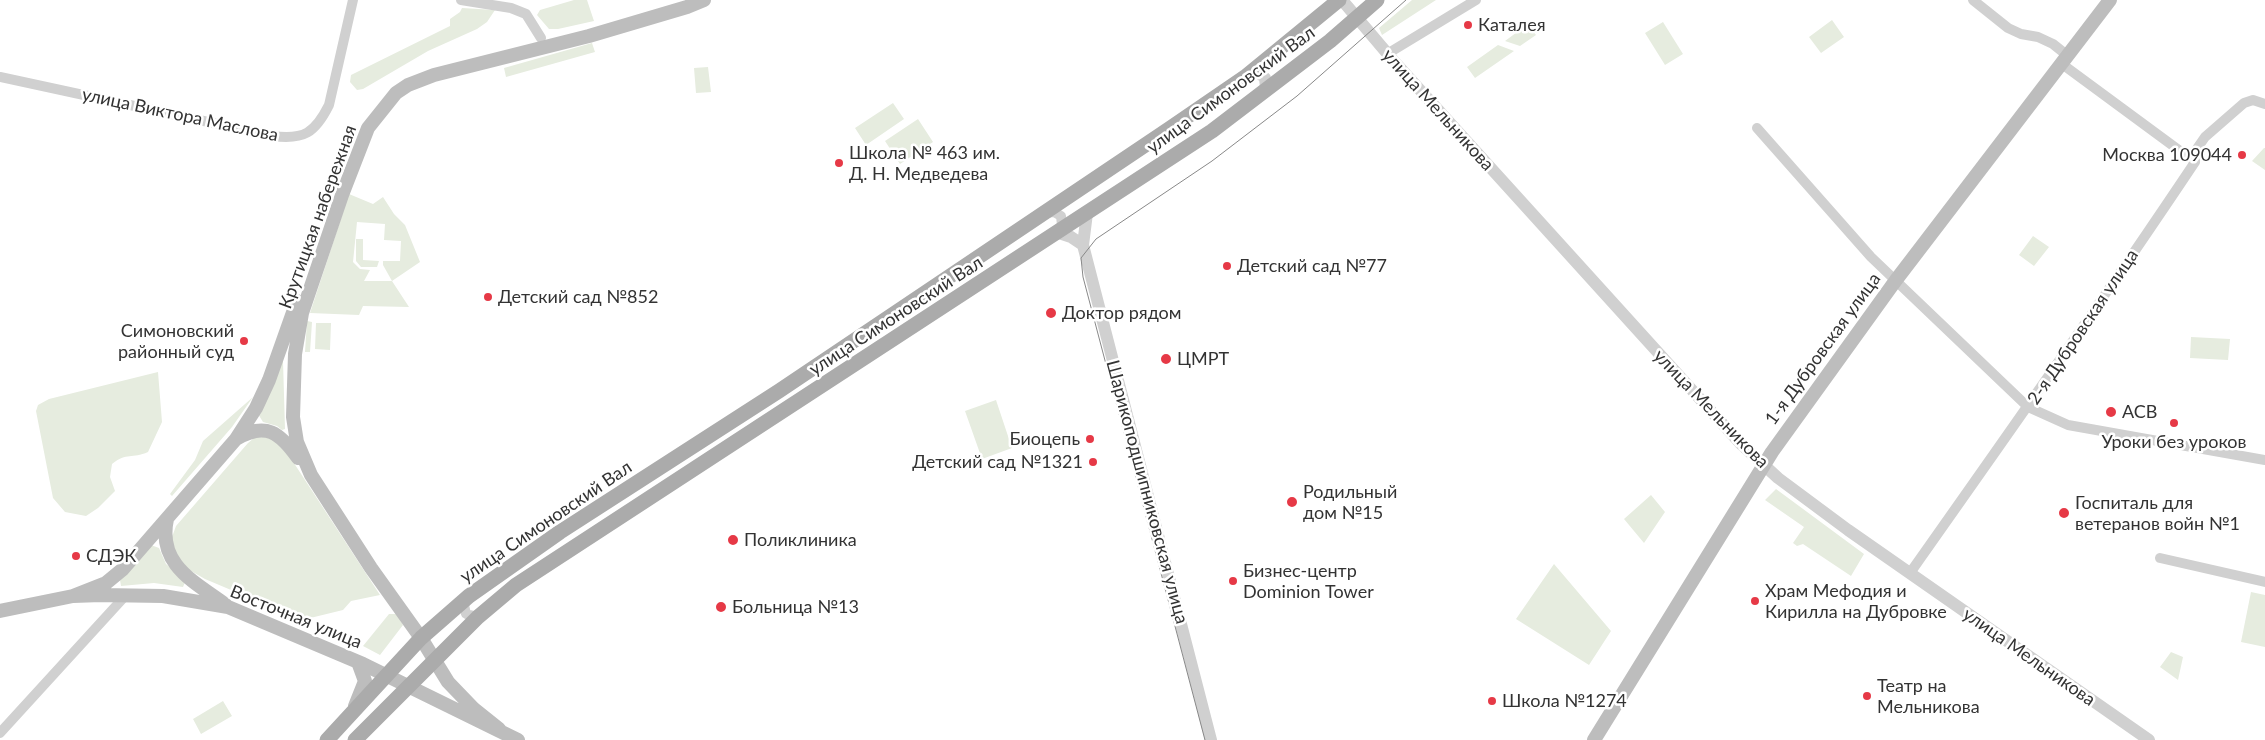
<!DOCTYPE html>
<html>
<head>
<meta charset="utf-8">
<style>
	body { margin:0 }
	canvas { display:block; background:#fff }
</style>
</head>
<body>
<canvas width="2265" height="740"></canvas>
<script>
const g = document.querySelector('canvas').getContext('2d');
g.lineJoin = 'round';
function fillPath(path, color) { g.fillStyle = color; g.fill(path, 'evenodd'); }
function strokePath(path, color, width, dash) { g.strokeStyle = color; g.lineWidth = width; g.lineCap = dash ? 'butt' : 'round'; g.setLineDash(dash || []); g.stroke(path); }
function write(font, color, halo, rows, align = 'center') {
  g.font = font + ' Lato,sans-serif'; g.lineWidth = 5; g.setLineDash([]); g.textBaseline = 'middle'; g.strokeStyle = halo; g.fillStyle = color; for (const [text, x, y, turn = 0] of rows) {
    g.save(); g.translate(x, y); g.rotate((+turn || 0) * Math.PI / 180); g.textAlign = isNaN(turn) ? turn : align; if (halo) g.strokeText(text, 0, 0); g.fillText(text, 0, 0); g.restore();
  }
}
fillPath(new Path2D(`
	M574 0H587L594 21 558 29H549L537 15 540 10Z
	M1412 0H1436L1382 35 1379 28Z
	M462 8 495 10 487 22 477 29 428 51 363 89 357 90 350 82 351 75 450 26V19L460 12Z
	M1832 20 1844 37 1821 53 1809 37Z
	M1663 22 1683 54 1665 65 1645 33Z
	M1528 24 1536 35 1520 46 1505 41Z
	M592 43 595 52 506 77 504 68Z
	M1498 45 1514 51 1475 78 1467 67Z
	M708 67 711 92 696 93 694 68Z
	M893 103 904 119 866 145 855 128Z
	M918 119 933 142 900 164 885 141Z
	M2264 148H2265V170L2252 161Z
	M349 194 373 204 383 197 394 214 405 225 420 262 392 281 409 307 363 306 359 315 310 313ZM357 222 385 224 384 240 401 241 400 261H383V265L392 281H364L370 270 360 269 353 262Z
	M2033 236 2049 247 2034 266 2019 255Z
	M356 239H363V260L379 261 377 267H361L356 261Z
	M307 321 312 322 310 352H305Z
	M316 323H331L330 350 315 349Z
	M2191 337 2230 339 2228 360 2190 358Z
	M279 360 283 361 285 429 282 430 277 426 263 422 258 414Z
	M158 372 162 422 148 452C132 459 127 452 112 464L110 477 115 491 98 508 86 516 65 512 53 498 36 411 38 405 49 399Z
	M253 397 232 427 172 496 170 494 195 460 203 441Z
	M996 400 1012 448 982 459 965 411Z
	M270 436 290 457 380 595 351 601 343 610 302 620 205 579 184 567 172 548V537L176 526 248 443 254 438Z
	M1776 489 1864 554 1851 576 1803 544 1797 546 1793 543 1804 527 1765 500Z
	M1651 495 1665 512 1644 543 1624 519Z
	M151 545 159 548 166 564 186 580 183 587 154 583 121 586 120 580Z
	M1554 564 1611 631 1589 665 1516 619Z
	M2251 592 2265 595V647L2241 642Z
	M389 614H397L403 625 380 655 363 646Z
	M2171 652 2183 657 2178 680 2160 667Z
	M223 701 232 716 201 734 193 719Z`), '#e6ecdf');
strokePath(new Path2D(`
	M461 0 511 8 526 14 541 38
	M1973 0 2008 28 2021 34 2038 37 2053 44 2068 56
	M1387 54 1476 0
	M2062 64 2195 162
	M0 77 273 136C304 140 315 133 329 105L353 0
	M1757 128 1871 257 2028 407 2068 425 2265 460
	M1044 213 1054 212 1061 216 1062 225 1057 231
	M2160 558 2265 582
	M1910 573C2006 437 2102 301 2195 162L2196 150 2205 137 2244 103 2253 100 2265 104
	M467 599 464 605 466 614 474 616 482 614
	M0 733 126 595`), '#d0d0d0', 10);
strokePath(new Path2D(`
	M1342 0 1392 59 1740 443 1778 478 1848 530 2149 740
	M1247 75 1259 73 1265 78 1266 88 1262 94
	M1087 213 1083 245 1211 740
	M1056 232 1071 237 1083 245`), '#d0d0d0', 12);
strokePath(new Path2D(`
	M236 439C266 421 280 433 298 458
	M167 519C157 565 195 582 226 605
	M73 596 106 583 123 569 236 439 256 408 269 380 297 301
	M0 611 73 596 101 595 163 596 228 607 363 664 518 740
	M355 706 365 681 358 662
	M499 729 474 709 448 682 421 638 371 568 311 475 297 442 293 417 295 354 302 313 342 195 368 128 396 93 408 85 434 75 589 36 687 7 704 0
	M1594 740 1772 452 1896 280 2110 0`), '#bdbdbd', 14);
strokePath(new Path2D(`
	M327 740 421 638 469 596 560 532 779 391 1169 129 1245 77 1339 0
	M355 740 478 617 516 585 1212 131 1330 41 1377 0`), '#ababab', 15);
strokePath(new Path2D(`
	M1205 740 1083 277 1081 258 1096 239 1212 161 1297 96 1406 0`), '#888', 1);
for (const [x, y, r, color] of [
	[1468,25,5,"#e63946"],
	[2242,155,5,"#e63946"],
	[839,163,5,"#e63946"],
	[1227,266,5,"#e63946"],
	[488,297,5,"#e63946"],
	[1051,313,6,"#e63946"],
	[244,341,5,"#e63946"],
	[1166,359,6,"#e63946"],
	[2111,412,6,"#e63946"],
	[2174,423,5,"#e63946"],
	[1090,439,5,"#e63946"],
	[1093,462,5,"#e63946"],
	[1292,502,6,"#e63946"],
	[2064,513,6,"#e63946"],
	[733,540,6,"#e63946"],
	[76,556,5,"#e63946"],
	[1233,581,5,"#e63946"],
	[1755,601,5,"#e63946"],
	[721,607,6,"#e63946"],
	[1867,696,5,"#e63946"],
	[1492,701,5,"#e63946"]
]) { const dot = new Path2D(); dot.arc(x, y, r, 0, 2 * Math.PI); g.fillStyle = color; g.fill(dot); strokePath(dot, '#fff', 2); }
write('18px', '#333', '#fff', [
	["Каталея",1478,25],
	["Школа № 463 им.",849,153],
	["Д. Н. Медведева",849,174],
	["Москва 109044",2232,155,"right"],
	["Детский сад №77",1237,266],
	["Детский сад №852",498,297],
	["Доктор рядом",1062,313],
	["Симоновский",234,331,"right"],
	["районный суд",234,352,"right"],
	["ЦМРТ",1177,359],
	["АСВ",2122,412],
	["Биоцепь",1080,439,"right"],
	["Уроки без уроков",2174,442,"center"],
	["Детский сад №1321",1083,462,"right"],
	["Родильный",1303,492],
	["дом №15",1303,513],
	["Госпиталь для",2075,503],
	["ветеранов войн №1",2075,524],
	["Поликлиника",744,540],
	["СДЭК",86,556],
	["Бизнес-центр",1243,571],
	["Dominion Tower",1243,592],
	["Храм Мефодия и",1765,591],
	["Кирилла на Дубровке",1765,612],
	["Больница №13",732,607],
	["Театр на",1877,686],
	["Мельникова",1877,707],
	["Школа №1274",1502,701]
], 'left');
write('18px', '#333', '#fff', [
	["улица Симоновский Вал",1231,90,-36],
	["улица Мельникова",1438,110,48],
	["улица Виктора Маслова",180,115,12],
	["Крутицкая набережная",318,217,-70],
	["улица Симоновский Вал",896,316,-33],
	["2-я Дубровская улица",2083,327,-56],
	["1-я Дубровская улица",1823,349,-54],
	["улица Мельникова",1711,409,46],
	["Шарикоподшипниковская улица",1147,492,75],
	["улица Симоновский Вал",546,522,-34],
	["Восточная улица",296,617,22],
	["улица Мельникова",2029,657,35]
]);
</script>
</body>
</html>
